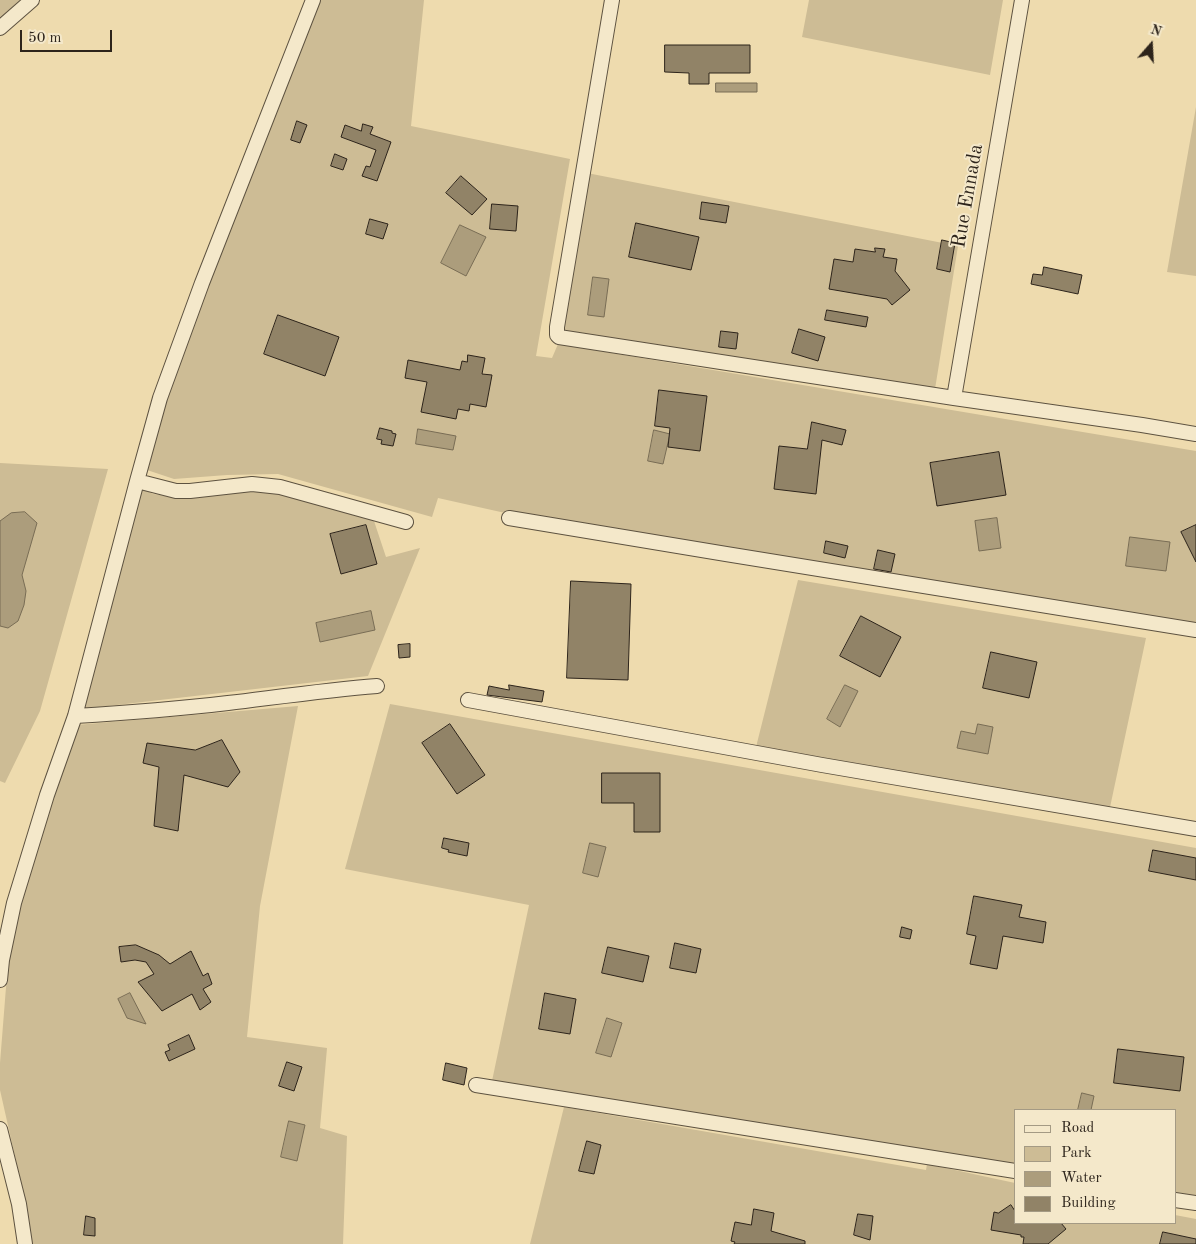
<!DOCTYPE html>
<html>
<head>
<meta charset="utf-8">
<style>
	body { margin:0 }
	#map { position:relative; width:1196px; height:1244px; overflow:hidden; background:#eedbae; font-family:"Old Standard TT",serif }
	canvas { display:block }
	.legend { position:absolute; left:1014px; top:1109px; width:162px; height:115px; box-sizing:border-box; background:#f4e8ca; border:1px solid #a49a84; margin:0; padding:6px 9px; list-style:none; font-size:15px; color:#2d241b }
	.legend li { display:flex; align-items:center; gap:10px; height:25px }
	.legend b { width:25px; border:1px solid #a49a84 }
	.north { position:absolute; left:1126px; top:20px; width:50px; height:50px; -webkit-text-stroke:4px #f4e8ca; paint-order:stroke; rotate:19deg; font-size:14px; font-weight:700; line-height:20px; text-align:center; color:#2d241b }
	.north::after { content:''; display:block; margin:auto; width:18px; height:22px; background:#2d241b; clip-path:polygon(50% 0,100% 100%,50% 72%,0 100%) }
	.scale { position:absolute; left:20px; top:30px; width:92px; height:22px; box-sizing:border-box; border:2px solid #2d241b; border-top:0; padding-left:6px; font-size:15px; line-height:18px; white-space:nowrap; color:#2d241b; -webkit-text-stroke:4px #f4e8ca; paint-order:stroke }
</style>
</head>
<body>
<div id="map">
<canvas width="1196" height="1244"></canvas>
<ul class="legend">
<li><b style="height:6px;background:#f4e8ca"></b>Road</li>
<li><b style="height:14px;background:#cdbc95"></b>Park</li>
<li><b style="height:14px;background:#ac9d7c"></b>Water</li>
<li><b style="height:14px;background:#918367"></b>Building</li>
</ul>
<div class="north">N</div>
<div class="scale">50 m</div>
</div>
<script>
const g = document.querySelector('canvas').getContext('2d');
g.lineJoin = 'round';
function fillPath(path, color) { g.fillStyle = color; g.fill(path, 'evenodd'); }
function strokePath(path, color, width, dash) { g.strokeStyle = color; g.lineWidth = width; g.lineCap = dash ? 'butt' : 'round'; g.setLineDash(dash || []); g.stroke(path); }
function write(font, color, halo, rows, align = 'center') {
  g.font = font + ' "Old Standard TT",serif'; g.lineWidth = 4; g.setLineDash([]); g.textBaseline = 'middle'; g.strokeStyle = halo; g.fillStyle = color; for (const [text, x, y, turn = 0] of rows) {
    g.save(); g.translate(x, y); g.rotate((+turn || 0) * Math.PI / 180); g.textAlign = isNaN(turn) ? turn : align; if (halo) g.strokeText(text, 0, 0); g.fillText(text, 0, 0); g.restore();
  }
}
fillPath(new Path2D(`
	M0 0H21L0 17Z
	M318 0H424L411 126 570 159 536 356 552 358 558 344 1196 451V627L532 519 438 498 432 517 278 474 227 475 174 479 144 469 179 356Z
	M809 0H1003L990 75 802 37Z
	M1196 107V276L1167 272Z
	M587 173 958 246 935 389 558 330Z
	M0 463 108 469 40 711 5 783 0 781Z
	M141 488 153 494 183 498 266 490 323 503 374 521 386 557 420 548 368 676 82 709Z
	M798 580 1146 638 1109 812 755 751Z
	M390 704 1196 848V1201L1175 1197V1110H1015V1169L681 1111 492 1081 529 905 345 869Z
	M298 706 260 906 247 1037 327 1048 320 1128 347 1136 343 1244H32L25 1201 0 1090V1063L13 899 76 725Z
	M564 1107 926 1170 927 1164 1015 1183V1223H1175V1215L1196 1219V1244H530Z`), '#cdbc95');
const water = new Path2D(`
	M716 83H757V92H716Z
	M460 225 486 237 466 276 441 263Z
	M593 277 609 279 604 317 588 315Z
	M418 429 456 436 453 450 416 444Z
	M654 430 670 434 663 464 648 461Z
	M25 512 37 523 22 575 26 591 24 605 18 621 8 628 0 626V521L11 513Z
	M997 518 1001 548 979 551 975 521Z
	M1130 537 1170 542 1166 571 1126 566Z
	M371 611 375 630 320 642 316 623Z
	M845 685 858 691 840 727 827 719Z
	M978 724 993 727 988 754 957 748 961 731 975 734Z
	M590 843 606 847 598 877 583 873Z
	M130 993 146 1024 127 1018 118 999Z
	M607 1018 622 1023 611 1057 596 1053Z
	M1082 1093 1094 1096 1091 1110H1078Z
	M289 1121 305 1125 297 1161 281 1157Z`);
fillPath(water, '#ac9d7c');
strokePath(water, '#796d55', 1);
const building = new Path2D(`
	M665 45H750V73H709V84H689V73L665 72Z
	M297 121 307 125 300 143 291 140Z
	M363 124 373 127 370 134 391 142 377 181 362 176 366 166 370 167 376 150 341 137 345 125 361 131Z
	M335 154 347 159 343 170 331 166Z
	M461 176 487 199 472 215 446 193Z
	M702 202 729 206 726 223 700 219Z
	M492 204 518 206 516 231 490 229Z
	M370 219 388 224 383 239 366 234Z
	M636 223 699 237 691 270 629 257Z
	M942 240 955 243 950 272 937 269Z
	M875 248 885 249 883 257 897 259 895 271 910 290 892 305 887 299 829 289 834 259 853 262 855 249 875 252Z
	M1044 267 1082 275 1078 294 1031 284 1033 274 1042 275Z
	M827 310 868 317 866 327 825 320Z
	M278 315 339 337 325 376 264 354Z
	M799 329 825 337 818 361 792 353Z
	M721 331 738 333 736 349 719 347Z
	M468 355 485 358 482 374 492 375 486 407 470 404 469 411 458 409 456 419 421 412 427 382 405 378 408 360 460 370 462 361 467 362Z
	M659 390 707 396 700 451 668 447 670 428 655 426Z
	M812 422 846 430 842 445 822 440 816 494 774 489 779 446 807 449Z
	M380 428 392 431V433L396 434 393 446 381 444 382 440 377 439Z
	M999 452 1006 495 937 506 930 463Z
	M366 525 377 564 341 574 330 534Z
	M1196 525V562L1181 532Z
	M826 541 848 546 845 558 824 553Z
	M878 550 895 554 891 572 874 569Z
	M571 581 631 584 628 680 567 678Z
	M861 616 901 637 880 677 840 656Z
	M410 644V657L399 658 398 645Z
	M991 652 1037 662 1029 698 983 688Z
	M509 685 544 691 542 702 487 695 489 686 509 690Z
	M450 724 485 775 457 794 422 743Z
	M222 740 240 772 228 787 184 775 178 831 154 826 159 767 143 763 147 743 195 750Z
	M602 773H660V832H634V803H602Z
	M444 838 469 843 467 856 448 852 449 850 442 848Z
	M1153 850 1196 858V880L1149 871Z
	M974 896 1022 905 1019 917 1046 922 1043 943 1003 936 997 969 970 964 976 936 967 934Z
	M902 927 912 930 910 939 900 937Z
	M675 943 701 949 696 973 670 968Z
	M136 945 159 955 170 964 191 951 203 976 208 973 212 984 203 989 211 1002 200 1010 192 994 162 1011 138 982 154 974 146 962 135 960 121 962 119 947Z
	M608 947 649 956 643 982 602 973Z
	M545 993 576 999 570 1034 539 1029Z
	M189 1035 195 1049 169 1061 165 1052 170 1050 168 1045Z
	M1118 1049 1184 1057 1180 1091 1114 1083Z
	M287 1062 302 1067 294 1091 279 1086Z
	M446 1063 467 1068 464 1085 443 1080Z
	M587 1141 601 1145 594 1174 579 1171Z
	M1011 1205 1015 1211V1223H1061L1066 1229 1048 1244H1023L1024 1237H1021V1235L991 1230 994 1212 998 1213Z
	M754 1209 774 1213 771 1231 805 1241V1244H734L735 1242 731 1241 735 1222 751 1225Z
	M858 1214 873 1216 870 1240 854 1235Z
	M86 1216 95 1218V1236L84 1235Z
	M1163 1232 1196 1239V1244H1160Z`);
fillPath(building, '#918367');
strokePath(building, '#2d241b', 1);
const street = new Path2D(`
	M612 0 557 327V335L559 337 954 398 1142 425 1196 434
	M0 28 32 0
	M954 398 1022 0
	M137 481 176 491H190L252 484 280 487 406 522
	M509 518 726 554 1196 630
	M468 700 822 765 1196 829
	M75 716C126 713 177 709 228 703 278 697 327 690 377 686
	M0 980 2 960 14 903 47 795 75 716 137 481 160 398 202 283 313 0
	M476 1085 1015 1171
	M0 1129 19 1204 25 1244
	M1175 1200 1196 1203`);
strokePath(street, '#5d5240', 16);
strokePath(street, '#f4e8ca', 14);
write('20px', '#2d241b', '#f4e8ca', [
	["Rue Ennada",968,196,-80]
]);
</script>
</body>
</html>
